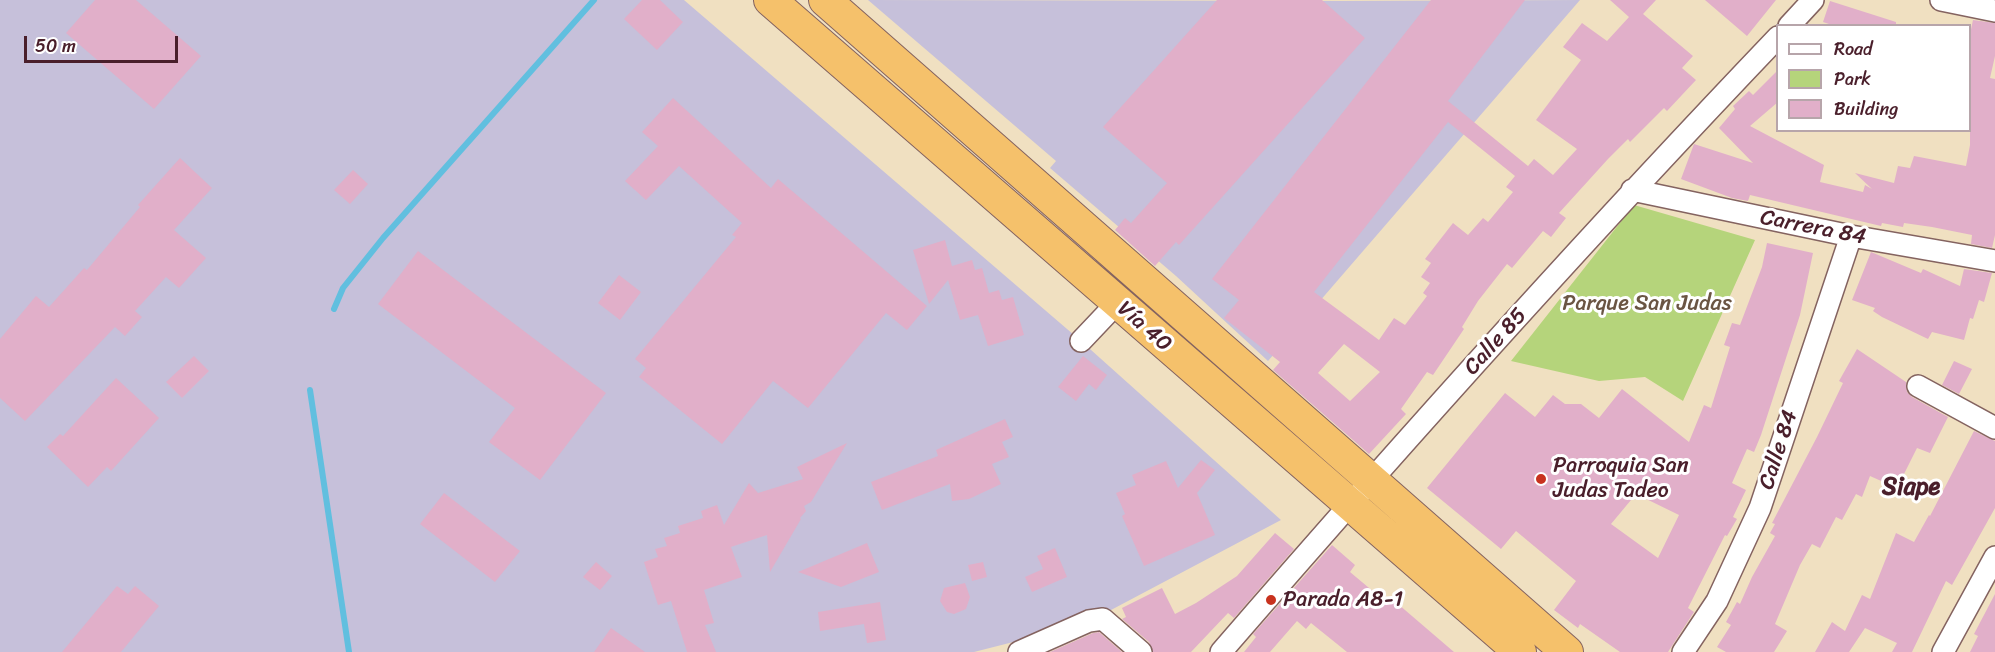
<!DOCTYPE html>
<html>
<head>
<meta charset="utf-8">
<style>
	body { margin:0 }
	#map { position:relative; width:1995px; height:652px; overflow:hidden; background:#f0e0c1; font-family:Sriracha,sans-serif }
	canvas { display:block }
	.legend { position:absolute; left:1776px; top:24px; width:195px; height:108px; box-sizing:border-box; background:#fff; border:2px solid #b7a5aa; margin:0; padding:8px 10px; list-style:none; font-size:18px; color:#4a1f2b }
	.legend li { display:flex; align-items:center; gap:12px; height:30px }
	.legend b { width:30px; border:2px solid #b7a5aa }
	.scale { position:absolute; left:24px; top:36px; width:154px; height:27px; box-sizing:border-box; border:3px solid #4a1f2b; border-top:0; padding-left:8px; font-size:18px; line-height:21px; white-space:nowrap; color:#4a1f2b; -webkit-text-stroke:4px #fff; paint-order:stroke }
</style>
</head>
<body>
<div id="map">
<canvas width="1995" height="652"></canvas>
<ul class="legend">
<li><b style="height:8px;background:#fff"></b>Road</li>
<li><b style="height:16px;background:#b5d47b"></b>Park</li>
<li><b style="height:16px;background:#e1afc9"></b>Building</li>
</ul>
<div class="scale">50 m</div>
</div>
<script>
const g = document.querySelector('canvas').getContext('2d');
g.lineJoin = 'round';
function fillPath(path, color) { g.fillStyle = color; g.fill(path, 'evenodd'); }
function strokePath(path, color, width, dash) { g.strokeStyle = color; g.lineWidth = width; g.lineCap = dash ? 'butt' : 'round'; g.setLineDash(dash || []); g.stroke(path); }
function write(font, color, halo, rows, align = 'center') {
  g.font = font + ' Sriracha,sans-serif'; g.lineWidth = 6; g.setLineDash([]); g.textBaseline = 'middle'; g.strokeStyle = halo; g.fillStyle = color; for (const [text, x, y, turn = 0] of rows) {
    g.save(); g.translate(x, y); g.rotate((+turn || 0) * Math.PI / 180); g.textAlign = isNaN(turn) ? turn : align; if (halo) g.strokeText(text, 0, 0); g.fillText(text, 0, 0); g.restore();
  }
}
fillPath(new Path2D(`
	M0 0H684L1081 341 1281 520 1111 610 1029 638 974 652H0Z
	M868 0 1344 1 1580 0 1268 361 1176 276 1050 168 1056 161Z`), '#c6c0da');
fillPath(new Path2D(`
	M1634 205 1755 240 1683 401 1645 377 1599 381 1511 361Z`), '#b5d47b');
strokePath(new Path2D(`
	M334 309 343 288 383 238 594 0
	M310 390 349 652`), '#61bfdf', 6);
fillPath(new Path2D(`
	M95 0H136L201 56 154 109 66 33Z
	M642 0H660L683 22 657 50 624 19Z
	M1217 0H1322L1365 38 1179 245 1176 242 1155 266 1115 230 1125 218 1131 223 1167 183 1103 127Z
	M1431 0H1525L1448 101 1528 166 1534 159 1553 175 1577 149 1536 120 1581 60 1563 47 1582 23 1607 41 1629 17 1610 0H1656L1643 14 1693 56 1682 68 1696 80 1667 111 1664 108 1630 142 1628 139 1608 159 1559 213 1566 218 1551 237 1543 231 1512 268 1507 264 1478 301 1462 327 1464 329 1433 375 1427 372 1401 409 1406 414 1369 454 1273 370 1280 362 1224 318 1239 300 1212 279ZM1448 122 1515 176 1506 187 1513 192 1488 222 1483 218 1468 235 1453 223 1425 259 1431 263 1421 277 1430 283 1423 293 1427 296 1405 325 1394 318 1379 340 1314 292ZM1344 344 1380 372 1350 401 1318 373Z
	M1705 0H1776L1747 36Z
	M1830 1 1896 22V26H1835L1823 22Z
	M1973 20 1995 23V56L1990 78 1995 79V235L1992 248 1971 244 1972 235 1932 227 1904 223 1903 227 1882 223 1881 226 1750 195 1748 201 1732 198 1681 179 1694 144 1753 163 1719 128 1735 109 1733 106 1749 91 1753 95 1778 70V102L1750 126 1824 165 1820 182 1863 192 1865 185 1872 189 1855 173 1894 183 1898 166 1910 168 1914 156 1966 166 1970 145V34Z
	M673 98 771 188 778 179 927 306 907 330 886 313 808 408 773 381 722 444 639 377 646 368 635 359 736 237 732 235 742 223 679 166 646 200 625 181 658 146 642 132Z
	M180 158 212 188 174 230 206 258 179 288 166 277 135 311 142 317 125 336 115 327 25 421 0 398V339L36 296 49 307 84 268 87 270 140 207 138 205Z
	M353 170 368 184 350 204 334 190Z
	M945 240 952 266 972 260 975 270 982 268 989 293 999 290 1002 300 1013 297 1024 335 988 346 978 315 960 320 948 280 929 304 913 250Z
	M1767 243 1813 253 1800 315 1761 435 1754 452 1747 449 1732 483 1746 490 1733 517 1737 519 1727 536 1725 535 1688 608 1694 612 1668 652H1620L1580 624 1578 628 1554 610 1576 581 1516 531 1501 549 1427 488 1505 393 1535 417 1553 395 1565 404H1581L1599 418 1622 389 1689 442 1704 405 1711 408 1730 347 1724 345 1732 323 1740 325 1762 267ZM1636 494 1679 515 1658 558 1611 524Z
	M418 251 606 393 540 480 489 442 515 408 378 304Z
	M1871 252 1921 273 1923 269 1960 286 1964 269 1992 273 1984 302 1979 300 1973 319 1970 318 1964 340 1932 332 1928 339 1882 317 1873 311 1875 308 1852 300Z
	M619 275 641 292 620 320 598 303Z
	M1857 349 1906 382 1907 392 1912 397 1948 417 1930 453 1917 448 1897 488 1870 476 1862 497 1856 494 1842 520 1836 517 1820 548 1812 544 1800 565 1775 624 1787 631 1774 652H1726L1717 647 1731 625 1726 622 1737 602 1740 604 1752 577 1775 536 1770 533 1775 524 1772 523 1817 437 1843 383 1839 381Z
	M194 356 209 371 182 398 166 382Z
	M1083 356 1107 375 1096 390 1089 384 1076 401 1058 387Z
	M1954 361 1972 369 1959 394 1942 385Z
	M116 378 159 418 111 471 107 467 88 487 47 447 60 434 63 436Z
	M1005 419 1013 437 1002 442 1009 457 992 464 1001 484 969 499 952 501 950 484 882 510 871 482 938 456 936 450Z
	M1974 431 1995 441V508L1952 585 1946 581 1912 652H1892L1897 643 1865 628 1849 652H1815L1832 622 1845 631 1862 595 1870 599 1896 533 1914 542 1929 515 1930 516Z
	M847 443 811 502 804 506 806 511 800 518 801 519 770 572 767 535 731 547 742 577 704 590 714 623 705 625 716 652H687L671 601 658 605 644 562 658 557 655 549 667 546 664 538 680 533 678 526 703 518 701 511 717 505 724 525 749 483 758 493 803 479 797 467Z
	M1201 460 1215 470 1197 493 1215 535 1144 566 1122 516 1125 514 1116 493 1136 485 1132 475 1166 461 1178 488Z
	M444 493 520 551 495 582 420 524Z
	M1275 533 1294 549 1234 618 1228 613 1191 652H1153L1149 642 1122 619 1126 617 1122 608 1162 588 1175 614 1196 603 1237 576Z
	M867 543 879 572 841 587 798 572Z
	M1332 545 1355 565 1350 572 1387 603 1391 598 1454 652H1347L1311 623 1306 629 1297 621 1270 652H1244L1256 637 1253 634Z
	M1055 548 1067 577 1032 592 1025 577 1043 569 1037 556Z
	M596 562 612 576 600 590 583 577Z
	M983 562 987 577 972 581 968 565Z
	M965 583 970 597 966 609 954 614 947 612 940 601 944 588Z
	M117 586 128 594 135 586 159 606 121 652H62Z
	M1995 594V652H1970L1978 636 1974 634Z
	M880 602 886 640 867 643 864 624 820 631 818 612Z
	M611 628 645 652H594Z
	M1099 632 1122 652H1050L1093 633Z`), '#e1afc9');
const minor = new Path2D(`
	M1941 0 1995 11
	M1789 26 1813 0
	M1632 190 1851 236 1995 261
	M1081 341 1117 303
	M1918 386 1995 428
	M1019 652 1089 621 1103 619 1141 652
	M1221 652C1402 443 1587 237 1778 37
	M1683 652 1717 601 1760 508 1851 236
	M1943 652 1995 557`);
const highway = new Path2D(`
	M770 0 1520 652
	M825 0 1567 652`);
strokePath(minor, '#846360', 24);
strokePath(highway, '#846360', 34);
strokePath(minor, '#fff', 21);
strokePath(highway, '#f5c16b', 32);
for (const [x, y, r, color] of [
	[1541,479,6,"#c8321e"],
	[1271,600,6,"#c8321e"]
]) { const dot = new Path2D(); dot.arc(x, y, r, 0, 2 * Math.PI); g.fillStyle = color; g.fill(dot); strokePath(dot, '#fff', 2); }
write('22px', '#4a1f2b', '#fff', [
	["Carrera 84",1813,228,11],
	["Vía 40",1144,327,41],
	["Calle 85",1496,342,-48],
	["Calle 84",1779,450,-72]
]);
write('22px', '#6a5543', '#fff', [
	["Parque San Judas",1647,304]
]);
write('22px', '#4a1f2b', '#fff', [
	["Parroquia San",1553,466],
	["Judas Tadeo",1553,491],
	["Parada A8-1",1283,600]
], 'left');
write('bold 24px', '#4a1f2b', '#fff', [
	["Siape",1911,488]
]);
</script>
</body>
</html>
